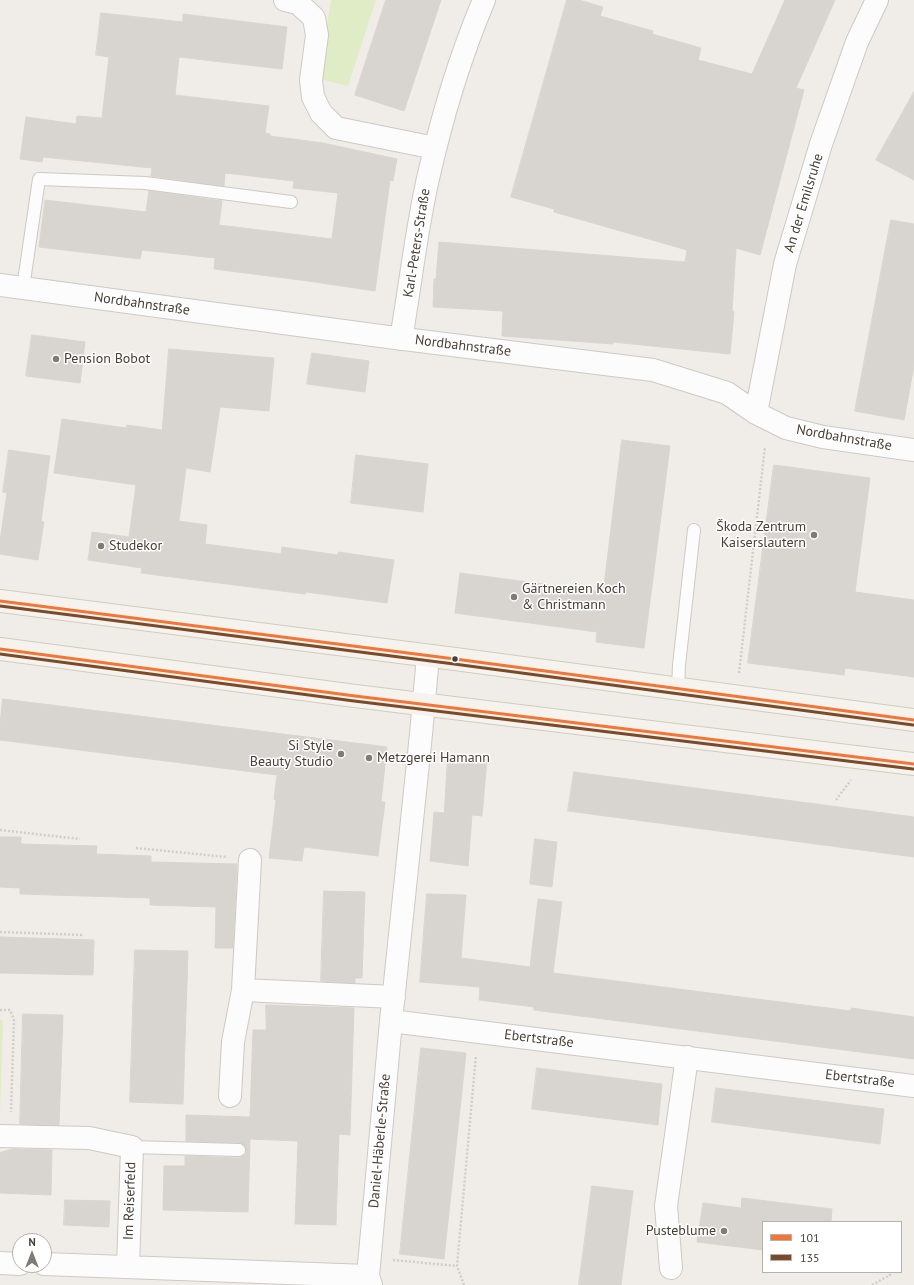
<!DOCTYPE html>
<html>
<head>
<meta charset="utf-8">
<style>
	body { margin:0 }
	#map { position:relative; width:914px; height:1285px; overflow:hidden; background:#f0ede8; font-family:"PT Sans",sans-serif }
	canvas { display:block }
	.legend { position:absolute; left:762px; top:1221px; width:140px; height:52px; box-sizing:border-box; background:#fff; border:1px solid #b5b2ae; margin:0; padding:5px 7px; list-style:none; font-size:12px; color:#473e34 }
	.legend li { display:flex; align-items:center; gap:8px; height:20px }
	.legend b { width:20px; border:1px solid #b5b2ae }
	.north { position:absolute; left:12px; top:1233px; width:40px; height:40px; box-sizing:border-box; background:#fff; border:1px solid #b5b2ae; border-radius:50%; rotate:0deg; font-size:11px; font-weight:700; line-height:16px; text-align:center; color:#473e34 }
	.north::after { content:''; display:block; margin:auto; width:14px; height:18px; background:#827b73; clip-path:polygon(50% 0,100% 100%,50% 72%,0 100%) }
</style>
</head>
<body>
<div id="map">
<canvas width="914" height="1285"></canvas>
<ul class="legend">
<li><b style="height:5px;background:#f37636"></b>101</li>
<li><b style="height:5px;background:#7a4b2a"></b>135</li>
</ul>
<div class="north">N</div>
</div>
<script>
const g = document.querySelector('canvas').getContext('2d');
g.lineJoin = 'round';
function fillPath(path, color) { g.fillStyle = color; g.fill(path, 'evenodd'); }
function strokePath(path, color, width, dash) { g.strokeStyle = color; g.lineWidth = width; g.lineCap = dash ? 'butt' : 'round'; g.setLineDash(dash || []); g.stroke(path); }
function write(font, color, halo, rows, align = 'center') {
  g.font = font + ' "PT Sans",sans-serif'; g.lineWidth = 3; g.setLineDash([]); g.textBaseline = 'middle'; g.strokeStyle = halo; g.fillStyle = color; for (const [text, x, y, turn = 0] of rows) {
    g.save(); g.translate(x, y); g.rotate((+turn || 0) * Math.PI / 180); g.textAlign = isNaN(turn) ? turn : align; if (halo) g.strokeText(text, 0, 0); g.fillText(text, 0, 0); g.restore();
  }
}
fillPath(new Path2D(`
	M331 0H376L348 86 319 79Z
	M0 1020H3L0 1115Z`), '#e0ecc6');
const building = new Path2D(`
	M386 0H441L404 111 355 95Z
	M567 0H579L603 7 600 16 653 31 652 34 701 48 698 60 752 74 785 0H835L796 88 804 90 760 255 736 248 732 311 734 312 730 354 613 342V344L502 336 503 311 433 307 434 279H436L439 242 685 262 687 250 554 212V209L511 197Z
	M101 13 183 22V14L287 27 282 69 179 57 175 95 269 106 265 133 270 134V136L323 143 397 159 393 181 390 180 375 291 301 280 214 269 215 258 142 250 140 259 39 247 45 200 146 212 149 191 222 201 219 225 332 239 338 193 293 188 294 181 225 173 224 186 151 176 152 168 43 157 42 162 20 159 26 117 76 124 77 116 102 118 109 57 96 55Z
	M914 92V180L876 160Z
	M891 220 914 224V366L904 420 855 411Z
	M32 335 85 342 80 383 26 376Z
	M169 349 274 358 269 411 220 407 210 472 186 468 179 521 207 525 205 544 281 554 282 547 338 555V552L394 560 387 603 306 592 305 594 141 573 142 568 88 560 92 532 129 537 136 485 54 473 62 419 126 428 127 425 162 430Z
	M312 353 369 361 365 392 307 384Z
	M622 440 670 446 644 648 596 642 597 632 455 613 460 573 603 592Z
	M9 450 50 456 41 521 44 522 38 560 0 554V541L7 493 3 492Z
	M356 455 428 464 423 512 351 503Z
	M774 465 870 478 855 592 914 600V677L845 668 844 675 748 663Z
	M3 699 387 747 381 802H385L378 856 304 847 302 861 269 858 276 800 274 799 277 775 0 740V725Z
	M448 756 487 759 482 816 472 815 468 866 430 861 434 812 444 813Z
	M574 772 914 817V857L568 811Z
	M0 837H21V844L97 846 96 854 151 856V862L237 864 233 948H215L216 907 150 905V898L20 894V888L0 887Z
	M535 839 557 842 552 887 530 884Z
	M324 891 365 892 362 978H355V983L321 981Z
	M427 894 466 895 461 958 530 967 538 899 562 902 553 973 851 1011V1008L914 1017V1059L534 1010V1007L479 1000 480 987 420 982Z
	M0 937 94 940 93 975 0 973Z
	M135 950 188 951 183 1104 130 1102Z
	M266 1005 354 1008 350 1135 339 1134 336 1225 295 1224 298 1141 250 1139 248 1212 163 1210 164 1166H185V1156L239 1158 243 1156 246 1154V1147L240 1143 186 1141V1115L250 1117 253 1030H266Z
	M23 1014 63 1015 59 1125 20 1124Z
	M421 1048 466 1053 444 1259 400 1254Z
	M537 1068 662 1084 658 1125 532 1109Z
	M716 1088 884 1109 880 1144 712 1122Z
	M12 1149 52 1150 51 1195 0 1193V1153Z
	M592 1186 633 1191 621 1285H579Z
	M742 1198 832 1209 831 1222H763V1250L697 1242 703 1203 741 1208Z
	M65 1200 110 1201 109 1227 64 1225Z`);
fillPath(building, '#d8d4cf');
strokePath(building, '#d9d4ce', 1);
const lane = new Path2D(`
	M23 288 39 179 145 183 291 202
	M678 689 679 665 694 530
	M132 1147 239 1150`);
const street = new Path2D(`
	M285 0 298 3 314 18 317 35 311 80 313 97 321 113 336 128 435 148
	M0 285 388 337 653 370 727 393 756 413 786 428 823 437 914 450
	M401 339C410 287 416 233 427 183 441 120 459 59 484 0
	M756 413 785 264 821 144 857 42 877 0
	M243 990 394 997
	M391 1021 914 1086
	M230 1096 233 1042 243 990 250 860
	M0 1136 89 1138 132 1147 128 1267
	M0 1263 20 1264
	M44 1264 368 1276
	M671 1268 666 1206 687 1057
	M371 1285 368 1276 391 1021 421 734 428 656`);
const secondary = new Path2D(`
	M0 601 455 659 914 720
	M0 649 355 696 914 764`);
strokePath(lane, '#cdc9c4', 14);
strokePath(street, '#cdc9c4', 24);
strokePath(secondary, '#d1ccc0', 24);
strokePath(new Path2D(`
	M739 673 765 447
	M836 800 851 780
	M0 830 80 839
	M136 848 227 857
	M0 932 84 935
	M0 1010H10L14 1019 11 1112
	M393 1260 457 1266
	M464 1285 457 1266 476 1055
	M872 1285 890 1275 888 1272`), '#d1cdc9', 2.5, [2, 2]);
strokePath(lane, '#fdfcfc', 12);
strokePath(street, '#fdfcfc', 22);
strokePath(secondary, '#f6f3ee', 22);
strokePath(new Path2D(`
	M0 601 455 659 914 720
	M0 649 355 696 914 764`), '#f37636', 3);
strokePath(new Path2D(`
	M0 606 454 664 913 725
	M0 654 354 701 913 769`), '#7a4b2a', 3);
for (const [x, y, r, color] of [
	[56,359,4,"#827b73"],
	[814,535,4,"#827b73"],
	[101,546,4,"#827b73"],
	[514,597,4,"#827b73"],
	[455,659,3.5,"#473e34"],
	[341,754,4,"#827b73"],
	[369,758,4,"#827b73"],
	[724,1231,4,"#827b73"]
]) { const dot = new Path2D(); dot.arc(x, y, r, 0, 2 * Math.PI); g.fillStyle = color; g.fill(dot); strokePath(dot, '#fff', 1.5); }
write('14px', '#473e34', '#fff', [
	["An der Emilsruhe",804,203,-73],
	["Karl-Peters-Straße",417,243,-81],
	["Nordbahnstraße",142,304,8],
	["Nordbahnstraße",463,346,7],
	["Nordbahnstraße",844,438,10],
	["Ebertstraße",539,1039,7],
	["Ebertstraße",860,1079,7],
	["Daniel-Häberle-Straße",380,1141,-85],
	["Im Reiserfeld",130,1201,-88]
]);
write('14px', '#473e34', '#fff', [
	["Pension Bobot",64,359],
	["Škoda Zentrum",806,527,"right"],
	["Kaiserslautern",806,543,"right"],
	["Studekor",109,546],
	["Gärtnereien Koch",522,589],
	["& Christmann",522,605],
	["Si Style",333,746,"right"],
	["Beauty Studio",333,762,"right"],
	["Metzgerei Hamann",377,758],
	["Pusteblume",716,1231,"right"]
], 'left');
</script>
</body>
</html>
